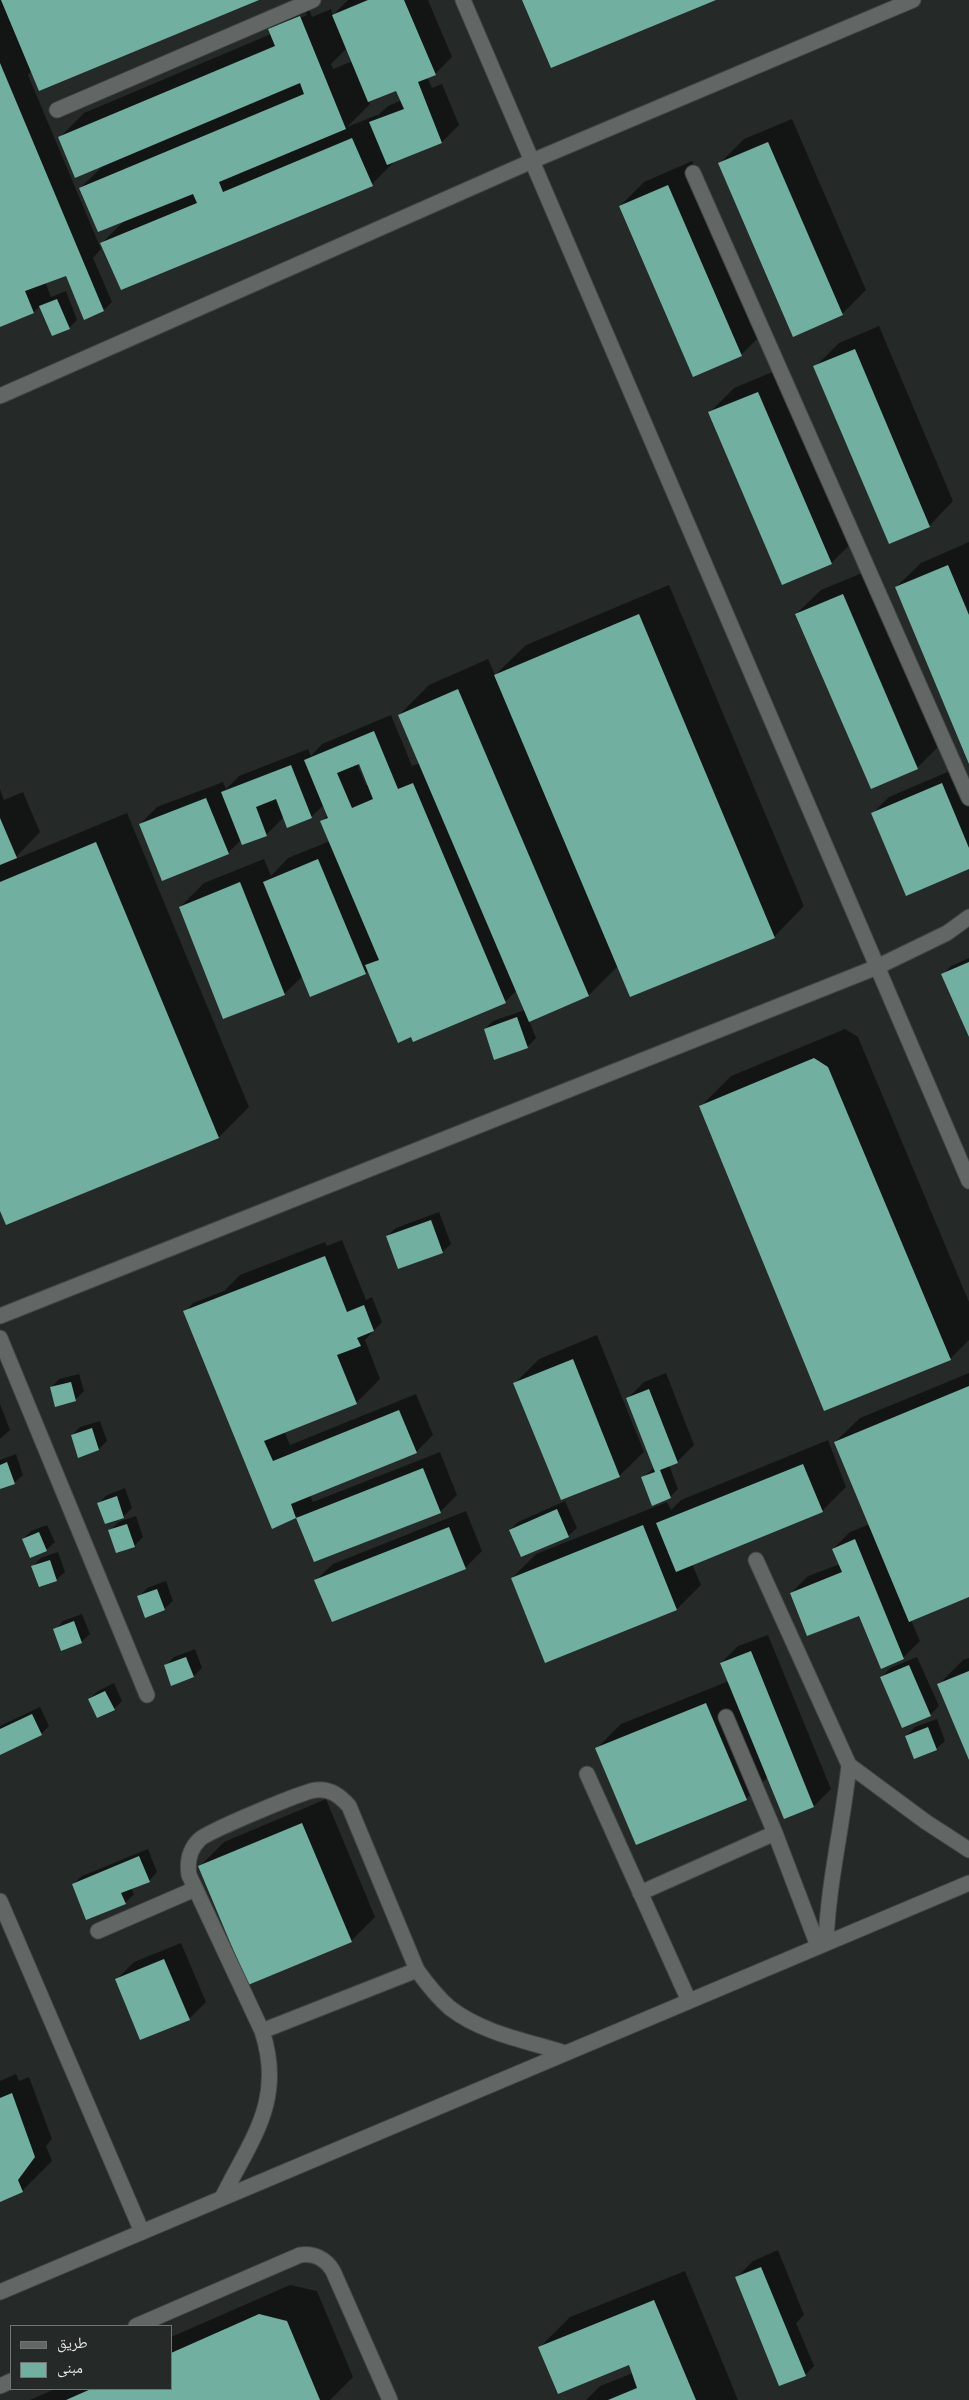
<!DOCTYPE html>
<html>
<head>
<meta charset="utf-8">
<style>
	body { margin:0 }
	#map { position:relative; width:969px; height:2400px; overflow:hidden; background:#252928; font-family:Jost,"Noto Naskh Arabic",sans-serif }
	canvas { display:block }
	.legend { position:absolute; left:10px; top:2325px; width:162px; height:65px; box-sizing:border-box; background:#252928; border:1px solid #717574; margin:0; padding:6px 9px; list-style:none; font-size:15px; color:#e3e6e5 }
	.legend li { display:flex; align-items:center; gap:10px; height:25px }
	.legend b { width:25px; border:1px solid #717574 }
</style>
</head>
<body>
<div id="map">
<canvas width="969" height="2400"></canvas>
<ul class="legend">
<li><b style="height:6px;background:#626765"></b>طريق</li>
<li><b style="height:14px;background:#71b0a1"></b>مبنى</li>
</ul>
</div>
<script>
const g = document.querySelector('canvas').getContext('2d');
g.lineJoin = 'round';
function fillPath(path, color) { g.fillStyle = color; g.fill(path, 'evenodd'); }
function strokePath(path, color, width, dash) { g.strokeStyle = color; g.lineWidth = width; g.lineCap = dash ? 'butt' : 'round'; g.setLineDash(dash || []); g.stroke(path); }
fillPath(new Path2D(`
	M0 0H256L32 71 28 75 101 249 93 258 112 302 104 310 72 271 45 282 51 297 66 291 77 320 69 328 40 306 34 312 0 326Z
	M348 0H428L452 57 435 74 427 77 432 88 442 84 459 125 442 142 396 160 372 184 102 243 125 220 80 188 104 165 60 137 84 113 271 34 269 29 278 21 309 9 312 17 331 9 333 15ZM306 13 307 15 278 26V24ZM347 48 353 61 333 69 331 64ZM397 89 402 100 388 106 377 116V115L347 127 370 104 369 101Z
	M792 119 866 290 842 314 720 163 744 139Z
	M692 161 765 331 741 355 620 206 644 182Z
	M879 326 953 501 929 526 815 367 839 343Z
	M782 368 856 539 831 563 709 413 734 388Z
	M969 542V761L896 587 921 563Z
	M867 571 941 744 917 768 796 614 821 590Z
	M669 585 804 906 774 937 618 966 589 995 529 1020 536 1038 527 1047 485 1029 493 1021 525 1010 517 990 505 1002 369 970 365 973 303 976 284 994 180 907 204 883 264 859 271 876 288 858 330 841 322 821 328 815 324 805 311 817H284L266 835 241 840 228 853 140 824 157 807 223 782 226 789 239 776 308 749 311 756 322 744 391 715 412 766 420 763 399 715 429 685 488 659 495 675 526 645ZM360 762 369 784 366 785 357 764Z
	M959 767 969 792V867L872 814 889 797Z
	M0 789 4 800 23 792 40 832 13 860 127 813 249 1107 219 1137 6 1224 0 1208Z
	M969 958V1034L942 975 951 966Z
	M845 1029 858 1037 969 1302V1340L950 1359 701 1106 731 1076Z
	M439 1212 451 1244 442 1252 387 1236 396 1228Z
	M342 1240 366 1300 372 1297 382 1322 365 1340 380 1379 356 1403 284 1431 290 1445 416 1394 433 1435 416 1452 310 1495 313 1502 440 1452 457 1495 440 1512 314 1560 297 1516 273 1528 185 1312 193 1303 224 1291 240 1275 325 1242 327 1246Z
	M597 1335 644 1452 619 1476 515 1383 539 1359Z
	M666 1373 694 1445 677 1462 669 1465 678 1489 670 1497 642 1478 654 1468 627 1399 644 1382Z
	M969 1373V1596L911 1620 920 1641 903 1658 860 1614 791 1593 808 1576 840 1564 833 1549 850 1532 870 1524 835 1442 860 1418Z
	M79 1374 84 1391 75 1400 51 1388 59 1379Z
	M0 1404 10 1430 0 1439Z
	M100 1421 107 1441 99 1449 79 1456 72 1435 80 1427Z
	M828 1440 846 1487 822 1511 692 1564 701 1585 677 1609 546 1661 512 1578 536 1554 667 1502 671 1510 681 1500Z
	M16 1454 23 1475 14 1483 0 1488V1460Z
	M125 1488 132 1508 123 1517 99 1503 107 1495Z
	M565 1501 577 1528 568 1536 510 1530 518 1522Z
	M466 1511 482 1551 465 1568 316 1580 333 1564Z
	M136 1516 143 1537 134 1546 110 1531 118 1522Z
	M47 1525 55 1542 46 1550 23 1539 31 1531Z
	M58 1552 65 1572 56 1580 33 1566 41 1558Z
	M166 1581 173 1601 164 1609 139 1597 147 1588Z
	M82 1614 90 1634 81 1642 55 1630 63 1621Z
	M768 1635 831 1789 814 1806 784 1817 768 1777 746 1799 597 1748 621 1724 729 1681 721 1663 738 1646Z
	M195 1649 202 1668 194 1676 172 1684 165 1666 174 1657Z
	M917 1657 939 1706 930 1715 903 1727 882 1677 890 1668Z
	M969 1658V1757L939 1684 963 1660Z
	M114 1683 122 1701 114 1709 89 1699 98 1691Z
	M40 1707 49 1726 41 1734 0 1754V1726Z
	M937 1719 945 1741 936 1749 906 1736 915 1727Z
	M326 1799 375 1917 351 1941 200 1866 224 1842Z
	M148 1849 157 1872 149 1881 131 1888 134 1894 125 1903 73 1884 82 1876Z
	M181 1943 206 2002 189 2019 117 1979 134 1962Z
	M16 2074 19 2081 29 2077 52 2139 46 2146 52 2161 22 2191 0 2201V2081Z
	M778 2250 804 2315 796 2323 814 2366 805 2375 736 2278 753 2261Z
	M685 2271 738 2400H586L600 2386 633 2373 629 2364 540 2347 570 2317Z
	M290 2285 317 2291 353 2377 330 2400H30L55 2389H171V2337Z`), '#0007');
fillPath(new Path2D(`
	M1 0H259L39 91Z
	M368 0H404L436 75 418 82 442 143 387 165 369 122 404 109 396 91 368 102 332 15Z
	M522 0H716L551 68Z
	M300 16 346 129 219 182 223 192 352 138 373 186 121 290 100 243 197 203 193 194 98 232 79 188 304 94 300 83 75 178 58 137 275 46 268 29Z
	M0 63 104 311 84 320 66 276 25 291 34 313 0 327Z
	M768 142 843 315 793 337 718 163Z
	M668 185 742 356 693 377 619 206Z
	M57 299 70 329 52 336 39 306Z
	M855 349 930 527 889 544 813 366Z
	M758 392 832 564 782 585 708 412Z
	M948 565 969 615V764L895 587Z
	M843 594 918 769 871 789 795 614Z
	M639 614 775 938 630 997 494 675Z
	M458 689 589 996 529 1022 398 715Z
	M374 731 398 789 413 783 506 1003 413 1042 411 1037 398 1043 365 965 379 960 320 821 328 818 304 760ZM359 764 373 799 352 808 337 773Z
	M291 765 312 818 287 828 276 799 256 807 267 836 242 845 221 792Z
	M942 783 969 848V869L906 896 871 813Z
	M206 798 229 854 162 881 139 824Z
	M0 818 17 858 0 865Z
	M96 842 219 1138 6 1225 0 1211V882Z
	M318 859 366 974 310 997 263 882Z
	M240 882 285 995 223 1019 179 907Z
	M969 962V1037L941 974Z
	M517 1017 528 1048 494 1060 484 1029Z
	M814 1058 828 1067 951 1360 824 1411 699 1106Z
	M431 1220 443 1253 398 1269 386 1236Z
	M325 1256 347 1312 364 1305 374 1331 357 1338 361 1346 337 1355 357 1404 264 1441 273 1461 399 1410 417 1453 291 1504 296 1518 272 1529 183 1311Z
	M573 1359 620 1477 561 1500 513 1383Z
	M71 1382 76 1401 55 1407 50 1387Z
	M969 1386V1597L909 1622 834 1442Z
	M649 1389 678 1463 660 1470 671 1498 652 1506 641 1477 655 1472 626 1398Z
	M92 1428 99 1450 78 1458 71 1435Z
	M7 1462 15 1484 0 1489V1465Z
	M803 1464 823 1512 676 1572 656 1523Z
	M423 1468 441 1513 314 1562 296 1518Z
	M117 1496 124 1518 105 1524 97 1503Z
	M557 1509 569 1537 521 1557 509 1530Z
	M127 1524 135 1547 116 1553 108 1530Z
	M643 1525 677 1610 545 1663 511 1578Z
	M449 1527 466 1569 332 1622 314 1580Z
	M39 1532 47 1551 30 1558 22 1539Z
	M855 1539 904 1659 881 1669 859 1616 807 1636 790 1593 842 1572 832 1549Z
	M50 1560 57 1581 39 1587 31 1566Z
	M157 1589 165 1610 145 1618 137 1596Z
	M74 1621 82 1643 61 1651 53 1629Z
	M751 1651 814 1807 784 1819 720 1663Z
	M186 1657 194 1677 171 1686 164 1665Z
	M909 1665 931 1716 902 1728 880 1677Z
	M969 1671V1760L937 1684Z
	M105 1691 115 1710 97 1718 88 1699Z
	M706 1703 747 1800 636 1845 595 1748Z
	M32 1714 42 1735 0 1755V1729Z
	M928 1727 937 1750 914 1759 905 1736Z
	M302 1823 352 1942 248 1985 198 1866Z
	M139 1856 150 1882 121 1893 126 1904 86 1920 72 1884Z
	M164 1959 190 2020 140 2040 115 1979Z
	M12 2093 35 2157 18 2180 23 2192 0 2202V2098Z
	M761 2267 806 2376 779 2386 735 2277Z
	M654 2300 696 2400H608L637 2388 629 2365 558 2394 538 2347Z
	M259 2314 287 2321 320 2400H66L91 2389H171V2353Z`), '#71b0a1');
const service = new Path2D(`
	M463 0 969 1181
	M57 110 313 0
	M693 173 969 798
	M0 396 532 161 913 0
	M0 1316 877 967 947 933 969 917
	M0 1338 147 1695
	M756 1560 849 1765 926 1822 969 1850
	M726 1717 775 1833 818 1946
	M587 1774 689 2001
	M640 1893 775 1833
	M0 1901 142 2232
	M98 1931 195 1889
	M826 1943C828 1883 843 1824 849 1765
	M262 2031 417 1970
	M222 2198C251 2139 285 2101 262 2031L189 1875C187 1862 189 1850 199 1840 206 1832 304 1791 316 1790 330 1788 340 1796 349 1806L417 1970C427 1984 437 1997 450 2008 482 2033 527 2041 565 2053`);
const minor = new Path2D(`
	M0 2292 969 1883`);
const secondary = new Path2D(`
	M136 2326 300 2255C314 2253 326 2259 333 2271L390 2400
	M0 2386 11 2381`);
strokePath(service, '#414544', 17);
strokePath(minor, '#414544', 17);
strokePath(secondary, '#414544', 17);
strokePath(service, '#626765', 15);
strokePath(minor, '#626765', 15);
strokePath(secondary, '#626765', 15);
</script>
</body>
</html>
